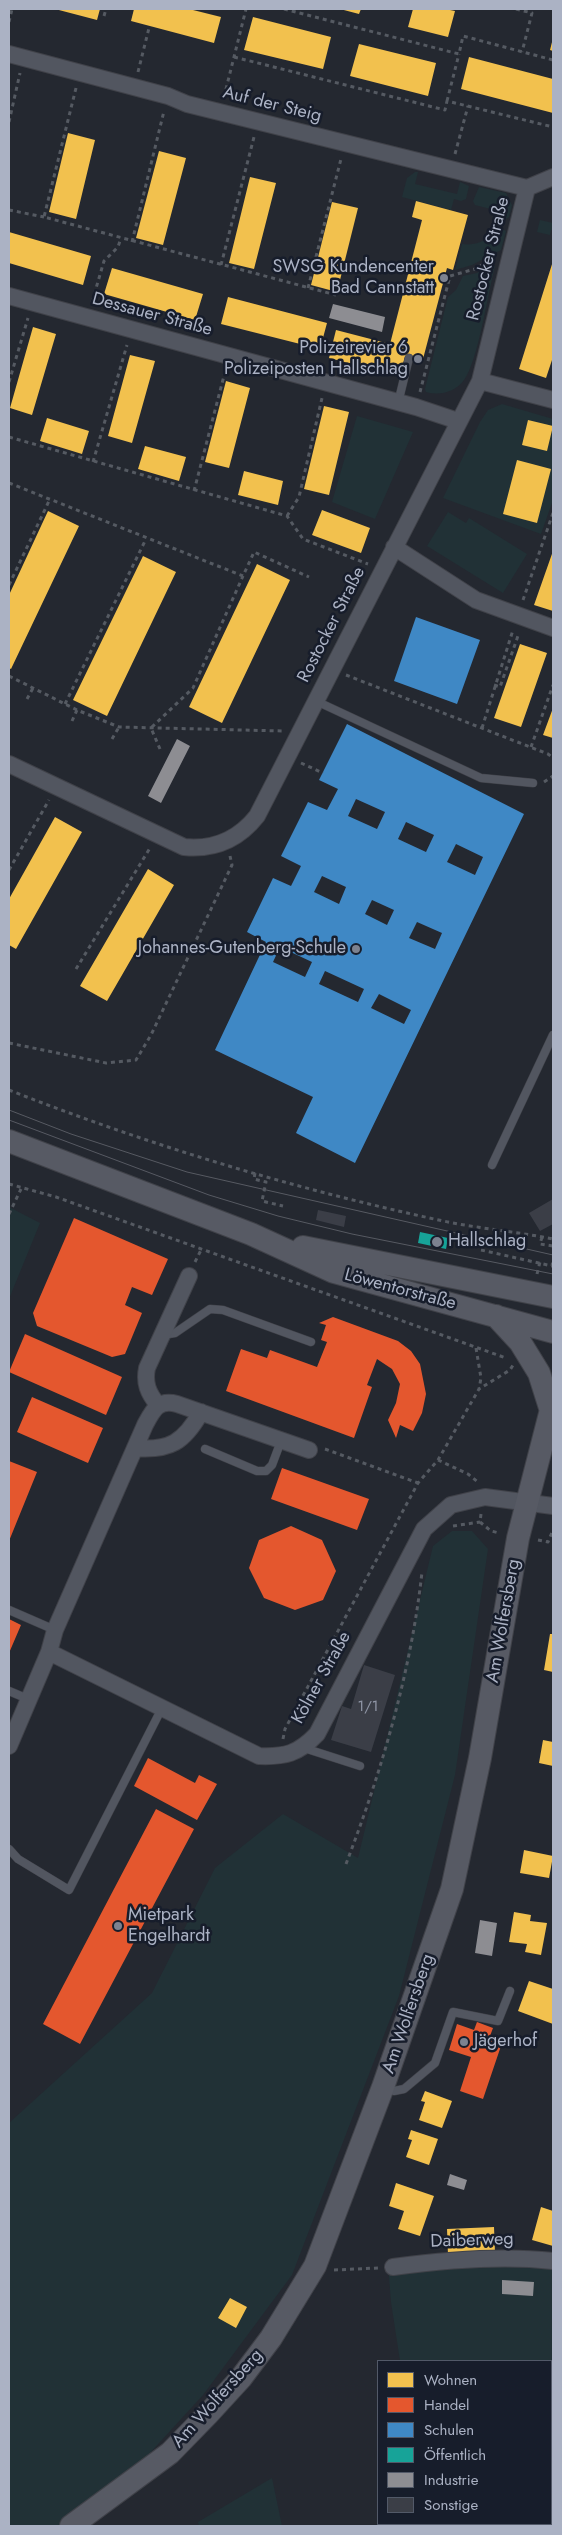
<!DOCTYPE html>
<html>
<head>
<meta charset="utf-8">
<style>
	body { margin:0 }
	#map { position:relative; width:562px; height:2535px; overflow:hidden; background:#242830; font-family:Jost,sans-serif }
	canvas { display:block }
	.frame { position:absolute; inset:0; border:10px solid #abb2c4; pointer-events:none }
	.legend { position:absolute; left:377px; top:2360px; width:175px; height:165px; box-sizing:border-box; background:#171d2b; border:1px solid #525968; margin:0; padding:6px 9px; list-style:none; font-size:15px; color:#abb2c4 }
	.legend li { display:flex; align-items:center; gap:10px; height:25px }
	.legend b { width:25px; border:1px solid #525968 }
</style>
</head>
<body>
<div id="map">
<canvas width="562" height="2535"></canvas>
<div class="frame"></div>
<ul class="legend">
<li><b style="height:14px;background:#f2c14e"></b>Wohnen</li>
<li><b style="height:14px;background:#e4572e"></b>Handel</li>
<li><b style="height:14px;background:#3f88c5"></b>Schulen</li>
<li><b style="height:14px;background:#17a398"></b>Öffentlich</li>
<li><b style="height:14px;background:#8d8d92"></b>Industrie</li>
<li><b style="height:14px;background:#3b3e47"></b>Sonstige</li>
</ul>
</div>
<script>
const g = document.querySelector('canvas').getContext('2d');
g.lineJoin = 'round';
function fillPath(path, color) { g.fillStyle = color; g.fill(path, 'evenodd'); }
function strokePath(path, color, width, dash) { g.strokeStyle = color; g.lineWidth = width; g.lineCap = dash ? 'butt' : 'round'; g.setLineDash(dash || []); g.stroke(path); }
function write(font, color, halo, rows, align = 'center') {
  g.font = font + ' Jost,sans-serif'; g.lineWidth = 5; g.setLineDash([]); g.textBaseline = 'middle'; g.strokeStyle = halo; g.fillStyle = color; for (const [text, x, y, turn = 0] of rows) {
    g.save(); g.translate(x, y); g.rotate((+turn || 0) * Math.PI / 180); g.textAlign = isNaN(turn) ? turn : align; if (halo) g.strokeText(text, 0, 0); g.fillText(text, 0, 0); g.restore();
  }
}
fillPath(new Path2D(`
	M415 172H418L415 184 457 194 460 182 469 186 466 199 461 201 454 199 451 210 402 197 407 178Z
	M479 187 506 193 512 205 509 217 506 219 498 216 499 211 475 205 473 201Z
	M540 220 553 223V230H551L550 235 537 232Z
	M498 227 506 231 501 250 472 265 455 270 462 244C478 246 489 240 498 227Z
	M491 265 495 266C488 293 478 361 464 380 455 392 440 396 426 392L425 389 448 297 456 290 463 276 477 273Z
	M502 404 553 419V500L541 534 443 498 480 422 488 410Z
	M357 416 413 432 375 519 332 502Z
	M448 512 466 523 469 518 527 554 503 593 427 546Z
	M9 1207 40 1223 9 1299Z
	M452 1531H472L488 1549 455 1775 399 1996 292 2275 203 2395 149 2454 67 2526H9V2123L152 1993 215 1868 283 1814 358 1858 433 1546Z
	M553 2260V2526H426L425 2524H551V2361H400L391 2302 388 2265Z
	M272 2478 282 2526H199L198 2522Z`), '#213136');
fillPath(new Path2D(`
	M55 9H100L97 20Z
	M134 9H189L221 17 214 43 131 21Z
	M340 9H361L359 14Z
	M413 9H445L455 11 448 37 408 27Z
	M253 17 331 37 323 69 244 50Z
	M553 38V51L550 50Z
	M359 44 436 63 428 96 350 76Z
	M469 57 553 79V113L461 89Z
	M68 133 95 140 76 219 49 212Z
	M159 151 186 158 163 245 136 238Z
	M250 177 276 183 254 269 229 263Z
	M416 201 468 215 453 270 447 268 423 359 405 357 400 376 329 358 336 330 390 344 422 220 412 217Z
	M332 202 358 208 337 292 311 285Z
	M9 232 91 256 83 285 9 263Z
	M553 261V357L546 378 519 369Z
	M112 268 203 294 195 320 104 294Z
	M228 297 327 323 320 349 221 324Z
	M33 327 56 334 32 415 10 408Z
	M130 355 155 361 132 443 108 436Z
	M226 381 250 388 229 468 205 462Z
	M324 406 349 412 329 495 304 489Z
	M47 418 89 431 82 454 40 441Z
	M528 420 553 426 547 451 522 445Z
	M145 446 186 457 179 481 138 469Z
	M517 460 551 469 537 523 503 514Z
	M244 471 283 481 278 505 238 495Z
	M322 510 370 528 361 553 312 535Z
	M48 511 79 526 11 669 9 668V595Z
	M553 551V611L534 605Z
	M143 556 176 572 107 716 73 700Z
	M257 564 290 580 222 723 189 707Z
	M520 644 547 653 521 727 494 718Z
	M553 708V738L543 735Z
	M55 817 82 832 16 949 9 945V899Z
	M148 869 174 885 107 1001 80 986Z
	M550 1634H553V1672L544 1670Z
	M543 1740 553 1742V1766L539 1763Z
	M524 1850 553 1856 549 1878 520 1873Z
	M514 1912 531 1915 530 1921 547 1923 541 1955 525 1952 527 1944 509 1942Z
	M529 1981 553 1989V2024L518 2011Z
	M425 2091 452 2101 442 2128 419 2120 425 2102 421 2101Z
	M411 2130 438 2139 429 2165 406 2157 412 2140 408 2139Z
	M396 2183 434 2196 420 2236 398 2229 404 2211 389 2206Z
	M541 2207 553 2211V2246L532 2240Z
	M494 2227 495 2253 448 2255 447 2229Z
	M230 2298 247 2307 236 2328 218 2318Z`), '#f2c14e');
fillPath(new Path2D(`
	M74 1218 168 1259 152 1295 132 1287 125 1305 142 1313 125 1354 112 1357 37 1326 33 1313Z
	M333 1317 398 1341 411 1351 420 1364 426 1394 422 1413 413 1431 400 1425 396 1438 388 1420 396 1403 400 1384 392 1369 377 1359 367 1385 372 1387 354 1438 226 1391 241 1349 267 1358 270 1350 317 1367 327 1342 321 1340 326 1325 319 1323Z
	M25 1334 122 1377 106 1415 9 1372Z
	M32 1397 103 1428 88 1463 17 1432Z
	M9 1461 37 1472 9 1541Z
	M282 1468 369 1499 357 1530 271 1499Z
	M291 1526 322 1540 336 1571 323 1600 295 1610 264 1598 249 1568 259 1540Z
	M9 1619 21 1625 9 1653Z
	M148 1758 195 1783 199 1775 217 1784 197 1820 134 1786Z
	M156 1809 194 1829 80 2044 43 2024Z
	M477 2022 493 2028 490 2036 503 2040 483 2099 460 2091 471 2057 449 2050 457 2024 474 2030Z`), '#e4572e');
fillPath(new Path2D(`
	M416 617 480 640 457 704 394 681Z
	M347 724 524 814 355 1163 296 1133 313 1097 215 1050 266 942 247 932 273 878 291 886 301 866 281 856 308 802 327 810 338 789 319 780ZM356 799 385 812 377 829 348 816ZM406 822 434 835 426 852 398 839ZM456 844 483 857 475 875 447 862ZM322 876 346 887 339 904 314 892ZM372 900 394 910 387 925 365 914ZM417 922 442 933 435 949 409 938ZM280 947 312 962 305 977 273 962ZM325 971 364 989 358 1002 319 984ZM379 994 411 1010 404 1024 371 1008Z`), '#3f88c5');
fillPath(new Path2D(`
	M420 1232 448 1238 446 1249 418 1243Z`), '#17a398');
fillPath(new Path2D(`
	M333 304 385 317 382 332 329 318Z
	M177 739 190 746 161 803 148 796Z
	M480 1920 497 1923 492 1956 475 1953Z
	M450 2174 467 2180 464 2190 447 2185Z
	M502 2280 534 2282 533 2296 502 2294Z`), '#8d8d92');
fillPath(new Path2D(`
	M553 1199V1224L540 1231 529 1213Z
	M318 1210 346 1216 344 1227 316 1220Z
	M364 1665 395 1675 371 1752 331 1740 342 1706 351 1709Z`), '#3b3e47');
const lane = new Path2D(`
	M398 403 409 358
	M316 701 481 778 533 783
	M492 1165 553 1035
	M162 1335 175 1333 210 1309 223 1310 311 1342
	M205 1449 257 1471H266L272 1465 281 1441
	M9 1610 55 1630
	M9 1691 28 1699
	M304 1748 360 1766
	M9 1849 18 1859 69 1890 162 1708
	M385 2088 394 2091 404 2089 435 2063 453 2012 498 2021 510 1991`);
const street = new Path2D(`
	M9 54 168 96 187 104 527 188
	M527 188 553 177
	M9 296 416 407 458 421
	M480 381 553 400
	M394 547 476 600 553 628
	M9 764 184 847C214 850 238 840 257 816L480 381 527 188
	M158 1405C148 1393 144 1383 147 1368L189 1276
	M135 1448C170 1451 184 1442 201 1412
	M49 1652 259 1756C285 1757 298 1754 317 1734L424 1529 451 1505 485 1497 553 1506
	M9 1746 49 1652 55 1630 145 1425C153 1410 158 1399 177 1404L309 1450
	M393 2267C445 2260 501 2255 553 2261`);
const secondary = new Path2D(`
	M9 1141 251 1234 334 1272 553 1332
	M303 1247 553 1297
	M496 1316 520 1342 539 1373 551 1411
	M71 2526 170 2453 208 2414 241 2378 271 2338 315 2266 383 2087 452 1889 480 1758 518 1538 553 1402`);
strokePath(lane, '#404249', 9);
strokePath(street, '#404249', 18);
strokePath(secondary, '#404249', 24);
strokePath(new Path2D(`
	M284 9 459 54 463 36 553 60
	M516 9 532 13 522 52
	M104 16 106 9
	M9 22 12 9
	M234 57 445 110 447 101 553 127
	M138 72 149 28
	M76 88 44 217 336 295
	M224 97 246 9
	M447 101 459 54
	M9 122 20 73
	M455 154 468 106
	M9 210 44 217
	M132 242 164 111
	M221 265 254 137
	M308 288 341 159
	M92 302 104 261 118 247 121 238
	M9 382 28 318
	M420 392 450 276 475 269 489 261 493 262
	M9 437 287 516 303 539 368 564
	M93 462 127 345
	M9 483 243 576 254 552 309 577
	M194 491 225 372
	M287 516 299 497 322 398
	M9 585 49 501
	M523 600 553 513
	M346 675 548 754 553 758
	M9 676 77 710 119 727 283 731
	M494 685 500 687 519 633
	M27 699 33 688
	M65 704 146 539
	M72 721 77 710
	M482 728 513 630
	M112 739 119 727
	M531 747 553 685
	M160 749 151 728 193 688 243 576
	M301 763 323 773
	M544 782 553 776
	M9 870 49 800
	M76 969 150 848
	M9 1043 106 1063 136 1060 151 1035 232 865 230 856
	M9 1090C151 1146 298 1190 448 1222 483 1229 519 1232 553 1239
	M255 1173 254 1179 266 1182 262 1201 283 1206
	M9 1184 56 1197 506 1358
	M9 1214 21 1189
	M542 1237 540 1244 553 1246
	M481 1250 552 1266 553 1260
	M195 1262 201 1250
	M537 1274 540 1262
	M476 1348 481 1378 479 1389
	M325 1449 418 1483
	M438 1460 468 1474 478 1482
	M481 1514 480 1522 491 1531 499 1533
	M453 1526 480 1522
	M538 1540 548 1542 553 1530
	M283 1739 285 1729 418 1483 438 1460 479 1389 510 1370 513 1365
	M346 1864C382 1770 411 1672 422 1572
	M334 2270 378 2268`), '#555a62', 3, [4, 4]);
strokePath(lane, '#525660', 8);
strokePath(street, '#525660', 16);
strokePath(secondary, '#575a64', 22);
strokePath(new Path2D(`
	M9 1110 71 1134 187 1172 553 1255
	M9 1120 209 1195 278 1216 352 1234 553 1274`), '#575a62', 1);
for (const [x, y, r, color] of [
	[444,278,5,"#7c8290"],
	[418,359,5,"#7c8290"],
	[356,949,5,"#7c8290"],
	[437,1242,6,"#7c8290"],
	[118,1926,5,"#7c8290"],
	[464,2042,5,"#7c8290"]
]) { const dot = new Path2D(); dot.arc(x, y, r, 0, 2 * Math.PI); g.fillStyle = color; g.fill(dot); strokePath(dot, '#171d2b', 2); }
write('15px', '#8f95a5', null, [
	["1/1",368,1707]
]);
write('18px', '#abb2c4', '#171d2b', [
	["Auf der Steig",272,105,14],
	["Rostocker Straße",489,259,-76],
	["Dessauer Straße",152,315,15],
	["Rostocker Straße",332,625,-63],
	["Löwentorstraße",400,1290,15],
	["Am Wolfersberg",504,1621,-80],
	["Kölner Straße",322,1678,-61],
	["Am Wolfersberg",409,2014,-71],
	["Daiberweg",472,2241,-2],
	["Am Wolfersberg",218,2399,-48]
]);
write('18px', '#abb2c4', '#171d2b', [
	["SWSG Kundencenter",434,268],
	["Bad Cannstatt",434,289],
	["Polizeirevier 6",408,349],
	["Polizeiposten Hallschlag",408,370],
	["Johannes-Gutenberg-Schule",346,949],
	["Hallschlag",448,1242,"left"],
	["Mietpark",128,1916,"left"],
	["Engelhardt",128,1937,"left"],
	["Jägerhof",474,2042,"left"]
], 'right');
</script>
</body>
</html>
